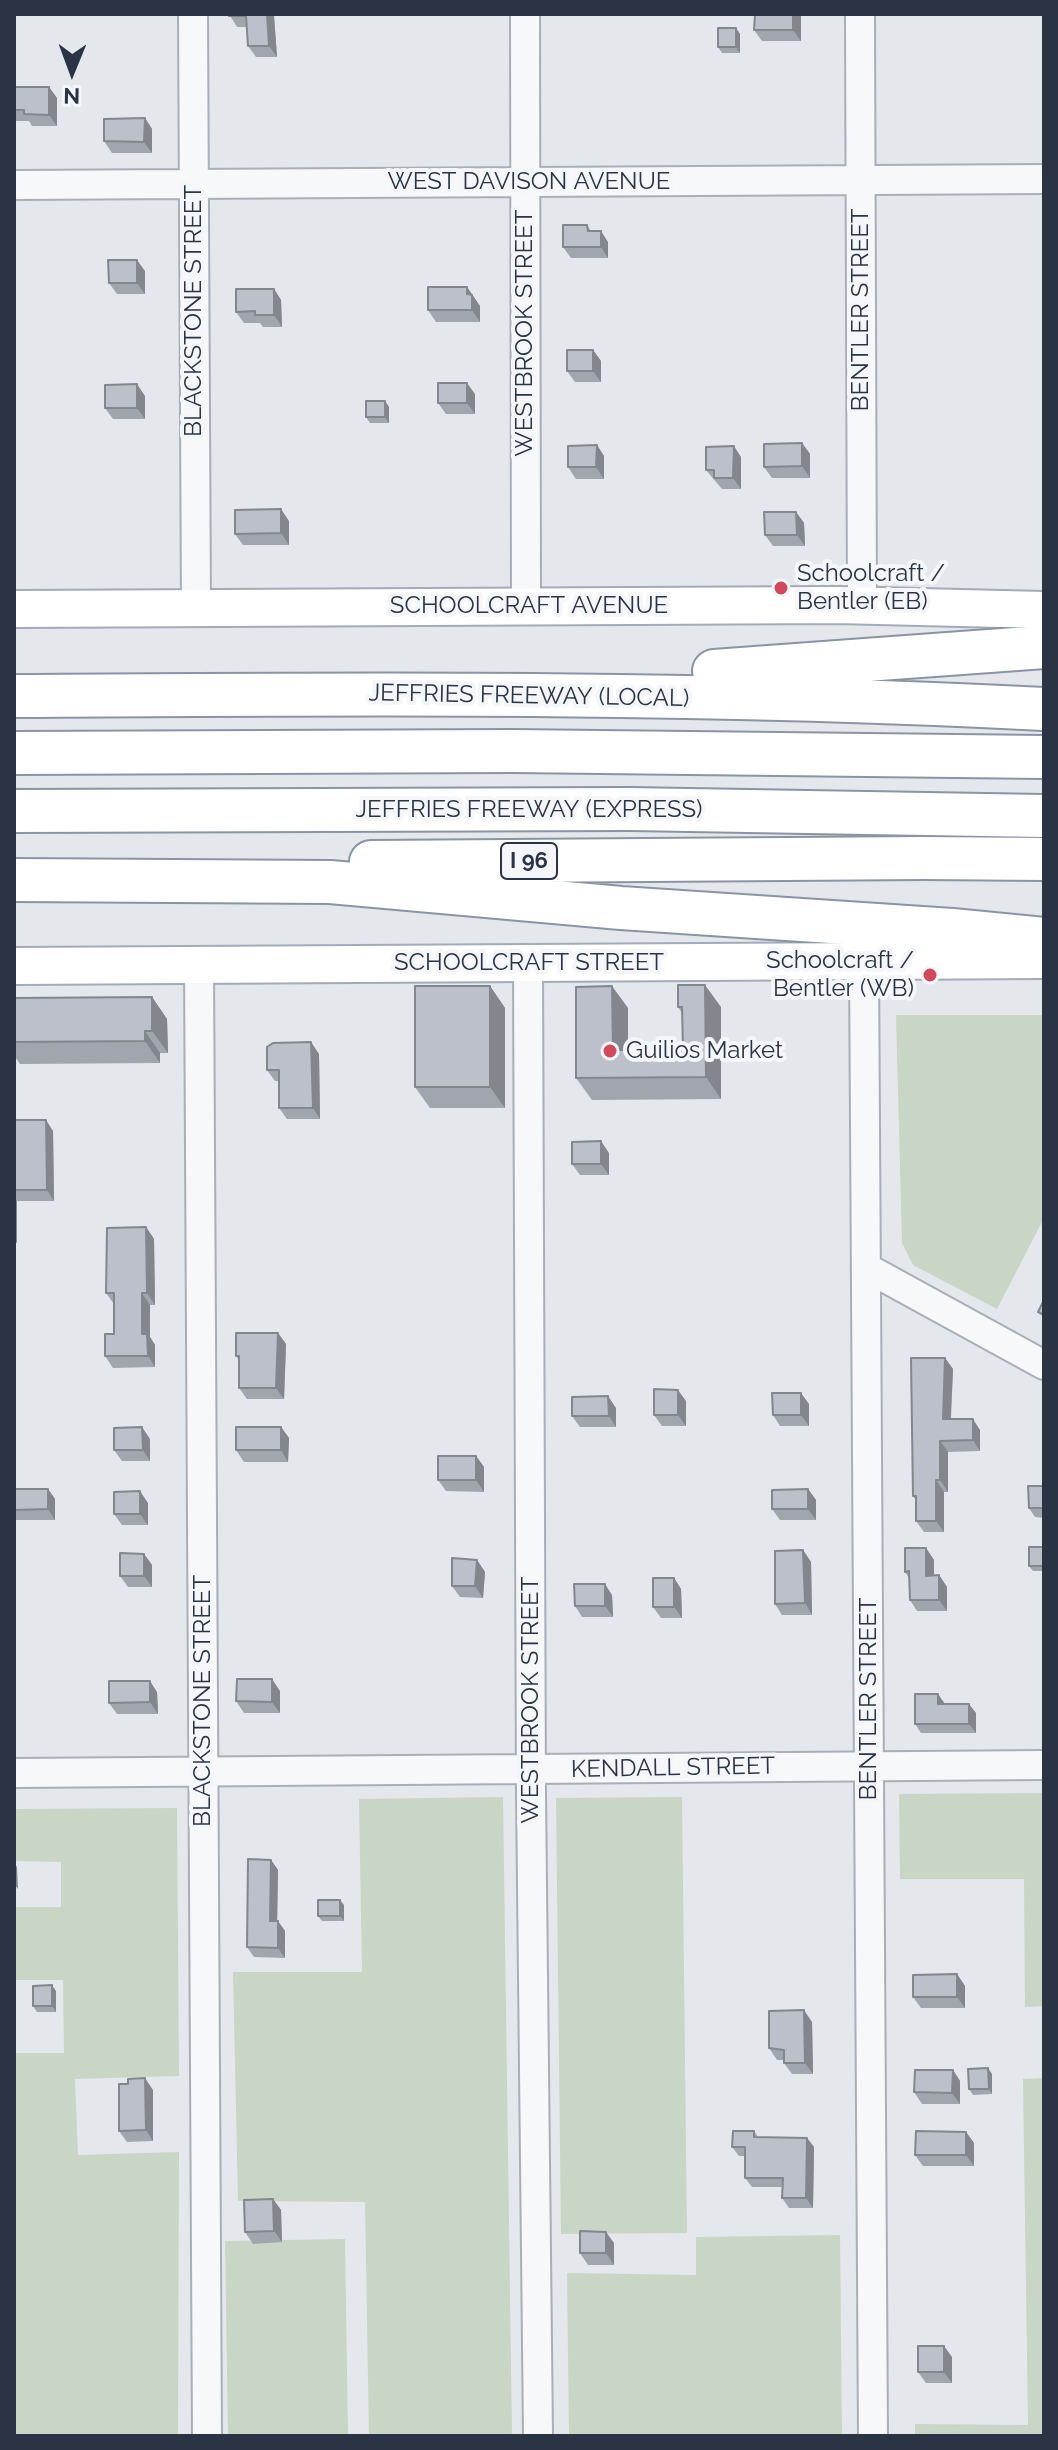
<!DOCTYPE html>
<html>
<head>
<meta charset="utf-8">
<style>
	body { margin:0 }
	#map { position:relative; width:1058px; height:2450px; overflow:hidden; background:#e4e7ec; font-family:Raleway,sans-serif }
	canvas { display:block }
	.frame { position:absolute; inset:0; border:16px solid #2b3445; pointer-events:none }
	.north { position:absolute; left:32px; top:32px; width:80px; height:80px; -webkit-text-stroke:6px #f4f6f9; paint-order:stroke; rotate:181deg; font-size:22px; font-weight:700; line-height:32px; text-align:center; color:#2b3445 }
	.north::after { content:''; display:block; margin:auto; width:28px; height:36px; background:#2b3445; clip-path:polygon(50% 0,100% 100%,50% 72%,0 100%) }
</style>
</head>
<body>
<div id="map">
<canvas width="1058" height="2450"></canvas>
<div class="frame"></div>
<div class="north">N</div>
</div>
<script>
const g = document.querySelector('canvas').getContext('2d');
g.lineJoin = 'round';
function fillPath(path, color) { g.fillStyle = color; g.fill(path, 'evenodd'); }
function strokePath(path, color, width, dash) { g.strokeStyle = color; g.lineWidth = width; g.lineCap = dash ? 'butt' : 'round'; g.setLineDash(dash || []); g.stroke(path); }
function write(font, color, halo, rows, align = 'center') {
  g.font = font + ' Raleway,sans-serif'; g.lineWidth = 8; g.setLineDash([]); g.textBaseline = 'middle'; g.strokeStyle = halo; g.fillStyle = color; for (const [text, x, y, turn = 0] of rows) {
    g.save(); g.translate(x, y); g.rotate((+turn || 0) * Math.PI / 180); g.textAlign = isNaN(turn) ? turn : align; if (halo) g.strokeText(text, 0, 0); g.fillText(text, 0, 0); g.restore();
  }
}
fillPath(new Path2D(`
	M896 1015H1044V1218L997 1309 913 1265 902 1243Z
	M1044 1793V2006L1025 2007 1024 1879H900L899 1794Z
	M503 1797 512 2436H369L365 2202 238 2201 233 1972H362L359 1799Z
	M682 1797 687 2233 561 2234 556 1798Z
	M177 1808 179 2076 75 2079 78 2155 179 2152 178 2436H14V2053H64L63 1980H14V1907H61V1862L14 1861V1809Z
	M1044 2078V2436H915V2424L1028 2425 1023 2079Z
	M840 2235 842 2436H569L567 2273 696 2275V2237Z
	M345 2239 348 2436H228L225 2241Z`), '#c9d6c5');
const minor = new Path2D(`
	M193 14 196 608
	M525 14 526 605
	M860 14 862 605
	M14 185 1044 179
	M864 961 873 2436
	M528 963 531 1793 538 2436
	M199 965 207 2436
	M867 1268 1044 1365
	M14 1773 1044 1765`);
const major = new Path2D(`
	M14 609 837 605 1044 610
	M14 966 1044 960`);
const highway = new Path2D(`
	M714 671 1044 647
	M14 696C357 694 701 691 1044 709
	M14 753 512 751 1044 757
	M14 811 630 809 1044 816
	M371 862 924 858 1044 859
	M14 880 330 882 621 908 952 930 1044 939`);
strokePath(minor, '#a9aeb7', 32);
strokePath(major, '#a3abb8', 40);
strokePath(highway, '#8b94a3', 46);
strokePath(minor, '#f7f8fa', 28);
strokePath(major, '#fff', 36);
strokePath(highway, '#fff', 42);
fillPath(new Path2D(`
	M229 14H273L274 16 277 57H256L248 46 247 27H237Z
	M755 14H801V41H762L754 30Z
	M736 28 740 34V53H722L718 47Z
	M14 87H49L57 98V126H32L29 121H14Z
	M145 118 152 129V153H112L104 141Z
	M587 225 591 231 608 242V258H571L563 247Z
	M145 271V294H117L109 283Z
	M467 287 480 306V322H436L428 310Z
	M274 289 281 300 282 327H263L260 323H244L236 312Z
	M593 350 601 361V382H575L567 371Z
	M475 394V414H446L438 403Z
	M145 396V419H113L105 408Z
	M385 401 389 407V423H370L366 417Z
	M802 443 810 454V478H772L764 467Z
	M597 445 604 456V479H576L568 467Z
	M741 457V489H722L706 470Z
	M796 512 804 523 805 546H773L765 535Z
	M289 521V545H243L235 534Z
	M490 986 505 1008V1108H430L415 1087Z
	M152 997 167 1019 168 1053H160V1063L20 1064 14 1055V998Z
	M678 1007H721V1099L592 1100 576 1078 628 1008V1050H683L682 1013Z
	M319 1054 320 1119H287L279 1108V1081H275L267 1070Z
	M14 1120 53 1131 54 1201H17V1243H14Z
	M609 1153V1175H580L572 1164Z
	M146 1227 154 1239 155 1305H150V1337L155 1345V1367L113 1368 105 1356 114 1334V1304L106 1293Z
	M278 1333 286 1344 284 1399H247L239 1388V1360L236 1356Z
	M945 1358 953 1369 951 1419 980 1430V1451L948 1452V1492H944V1532H924L916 1521V1500L913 1496Z
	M686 1401V1426H662L654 1415Z
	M809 1404V1426H780L773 1415Z
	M616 1408V1427H580L572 1416Z
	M281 1427 289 1438 288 1462H244L236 1450Z
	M150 1439V1461H122L114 1450Z
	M476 1456 484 1467V1492L446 1491 438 1480Z
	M1044 1486V1518L1035 1517 1029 1508Z
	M14 1489H48L55 1499V1520H14Z
	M808 1489 816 1500V1520H780L772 1509Z
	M148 1503V1525H122L114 1514Z
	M1044 1547V1571H1033L1029 1566Z
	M926 1548 934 1560V1576L939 1575 947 1587V1611H917L910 1600 909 1578 905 1572Z
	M803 1550 811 1562 812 1615H782L775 1604Z
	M144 1554 152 1565V1587H128L120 1576Z
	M477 1560 485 1572 483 1598 460 1597 452 1586Z
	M674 1578 681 1589 682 1618H661L653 1607Z
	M612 1595 613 1617H582L575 1606Z
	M280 1691V1713H244L236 1701Z
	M157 1692 158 1714H117L109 1703Z
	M945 1704 976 1713V1733H921L915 1724Z
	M271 1860 278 1870 277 1921 285 1931V1958L254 1957 247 1947Z
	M344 1905V1921H322L318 1916Z
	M957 1974 965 1986V2008H921L913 1997Z
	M56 1991V2012H37L33 2006Z
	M812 2022 813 2074H792L784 2063V2060H777L769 2048Z
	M953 2070 960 2081V2104H922L914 2092Z
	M992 2074V2094L973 2095 969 2089Z
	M153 2090V2141L127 2142 119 2131Z
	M754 2131 758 2137 807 2138 814 2147 813 2208H789L782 2198 783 2187H752L745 2178V2156H739L732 2147Z
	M966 2132 974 2143V2166H923L915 2155Z
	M273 2199 281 2210 282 2242 253 2244 245 2232Z
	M614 2243V2265H588L580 2253Z
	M952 2357V2383H926L918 2372Z`), '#a1a5ae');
fillPath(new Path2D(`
	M267 14H273L274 16 277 57 269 46Z
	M793 14H801V41L793 30Z
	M736 28 740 34V53L736 47Z
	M49 87 57 98V126L49 115Z
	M145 118 152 129V153L144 142Z
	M601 231 608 242V258L601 247Z
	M137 260 145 271V294L137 283Z
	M14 268 15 270 16 292 14 289Z
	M467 287 480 306V322L472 310 467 294Z
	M274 289 281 300 282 327 274 315Z
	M593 350 601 361V382L593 371Z
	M467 383 475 394V414L467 403Z
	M137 384 145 396V419L137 408Z
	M385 401 389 407V423L385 417Z
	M802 443 810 454V478L802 466Z
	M597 445 604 456V479L596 467Z
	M734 446 741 457V489L733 478Z
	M281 509 289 521V545L281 533Z
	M796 512 804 523 805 546 797 535Z
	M705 985 721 1007V1099L706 1077Z
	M490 986 505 1008V1108L490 1087Z
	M612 986 628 1008V1072L613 1050Z
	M152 997 167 1019 168 1053 152 1031Z
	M145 1031 160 1053V1063L145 1041Z
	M311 1042 319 1054 320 1119 313 1108Z
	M46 1120 53 1131 54 1201 47 1190Z
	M601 1141 609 1153V1175L601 1164Z
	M14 1197 17 1201V1243L14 1238Z
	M146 1227 154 1239 155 1305 147 1293Z
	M142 1293 150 1305V1337L155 1345V1367L148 1356 142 1334Z
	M278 1333 286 1344 284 1399 276 1388Z
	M945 1358 953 1369 950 1430 943 1419Z
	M678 1390 686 1401V1426L678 1415Z
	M801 1393 809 1404V1426L801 1415Z
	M608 1396 616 1408V1427L609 1416Z
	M973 1419 980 1430V1451L973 1440Z
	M142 1427 150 1439V1461L143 1450Z
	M281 1427 289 1438 288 1462 281 1450Z
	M14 1438 15 1439V1465L14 1464Z
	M940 1441 948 1452V1492L940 1480Z
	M476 1456 484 1467V1492L476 1480Z
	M936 1480 944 1492V1532L936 1521Z
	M48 1489 55 1499V1520L48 1509Z
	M808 1489 816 1500V1520L808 1509Z
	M140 1491 148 1503V1525L140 1514Z
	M926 1548 934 1560V1587L926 1576Z
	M803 1550 811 1562 812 1615 805 1603Z
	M144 1554 152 1565V1587L144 1576Z
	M477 1560 485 1572 483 1598 475 1586Z
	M939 1575 947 1587V1611L939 1600Z
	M674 1578 681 1589 682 1618 674 1607Z
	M605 1584 612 1595 613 1617 605 1606Z
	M272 1679 280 1691V1713L272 1702Z
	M150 1681 157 1692 158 1714 150 1702Z
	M938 1694 945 1704H938Z
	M969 1704 976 1713V1733L969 1724Z
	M271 1860 278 1870 277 1931 270 1921Z
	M14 1862 17 1867 18 1889 14 1884Z
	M340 1900 344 1905V1921L340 1916Z
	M278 1921 285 1931V1958L278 1948Z
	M957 1974 965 1986V2008L957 1997Z
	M52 1985 56 1991V2012L52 2006Z
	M804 2010 812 2022 813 2074 805 2063Z
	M988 2068 992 2074V2094L989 2089Z
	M953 2070 960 2081V2104L952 2093Z
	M145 2078 153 2090V2141L146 2130Z
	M966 2132 974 2143V2166L966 2155Z
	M807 2138 814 2147 813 2208 806 2198Z
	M273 2199 281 2210 282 2242 274 2231Z
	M606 2232 614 2243V2265L606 2253Z
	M944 2346 952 2357V2383L944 2372Z`), '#83868d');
const building = new Path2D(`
	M229 14H267L269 46H248L246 16H229Z
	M755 14H793V30H754Z
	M718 28H736V47H718Z
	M14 87H49V115L24 114V110H14Z
	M145 118 144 142 104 141V119Z
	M563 225H587L588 231H601V247H563Z
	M108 260H137V283H109Z
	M428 287H467V294L472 295V310H428Z
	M236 289H274V315H255V311L236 312Z
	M567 350H593V371H567Z
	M438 383H467V403H438Z
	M137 384V408H105V385Z
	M366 401H385V417H366Z
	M802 443V466L764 467V444Z
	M597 445 596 467H568V446Z
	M734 446 733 478H714V470H706V447Z
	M281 509V533L235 534V510Z
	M764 512H796L797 535H765Z
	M678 985H705L706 1077 576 1078V987L612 986 613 1050H683L682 1007H678Z
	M415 986H490V1087H415Z
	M152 997V1031H145V1041L14 1042V998Z
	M311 1042 313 1108H279V1070H267V1047L273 1043Z
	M14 1120H46L47 1190H14Z
	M601 1141V1164H572V1142Z
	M146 1227 147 1293H142V1334H147L148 1356H105V1334H114V1293H106L107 1228Z
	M1044 1300V1315L1038 1312Z
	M236 1333H278L276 1388H239V1356H236Z
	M911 1358H945L943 1419H973V1440L940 1441V1480H936V1521H916V1496H913Z
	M654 1389 678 1390V1415H654Z
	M772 1393H801V1415H773Z
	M608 1396 609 1416H572V1397Z
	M142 1427 143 1450H114V1428Z
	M236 1427H281V1450H236Z
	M438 1456H476V1480H438Z
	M1028 1486H1044V1508H1029Z
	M14 1489H48V1509L14 1510Z
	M808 1489V1509H772V1490Z
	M140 1491V1514H114V1492Z
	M1029 1547H1044V1566H1029Z
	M905 1548H926V1576L939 1575V1600H910L909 1571 905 1572Z
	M803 1550 805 1603 775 1604V1551Z
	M120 1553 144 1554V1576H120Z
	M452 1558 477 1560 475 1586H452Z
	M653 1578H674V1607H653Z
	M574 1584H605V1606H575Z
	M237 1679H272V1702L236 1701Z
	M109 1681H150V1702L109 1703Z
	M915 1694H938V1704H969V1724H915Z
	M248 1859 271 1860 270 1921H278V1948L247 1947Z
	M318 1900H340V1916H318Z
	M957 1974V1997H913V1975Z
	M52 1985V2006H33V1986Z
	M804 2010 805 2063H784V2050L769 2048V2011Z
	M988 2068 989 2089H969L968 2069Z
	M915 2070H953L952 2093 914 2092Z
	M145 2078 146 2130 119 2131V2084H128V2079Z
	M733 2131H754V2137L807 2138 806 2198H782L783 2178H745V2147H732Z
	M916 2131 966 2132V2155H915Z
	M273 2199 274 2231 245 2232 244 2200Z
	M580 2231 606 2232V2253H580Z
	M918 2346H944V2372H918Z`);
fillPath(building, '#bbc0ca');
strokePath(building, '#83868d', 2);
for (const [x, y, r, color] of [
	[781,588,8,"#d1495b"],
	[930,975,8,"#d1495b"],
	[610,1051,8,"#d1495b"]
]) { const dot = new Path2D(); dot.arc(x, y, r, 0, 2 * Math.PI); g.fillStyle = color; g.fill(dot); strokePath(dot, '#f4f6f9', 3); }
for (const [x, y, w] of [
	[529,861,56]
]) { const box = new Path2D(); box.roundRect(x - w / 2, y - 18, w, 36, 6); g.fillStyle = '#f4f6f9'; g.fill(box); strokePath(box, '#2b3445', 2); }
write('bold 22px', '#2b3445', null, [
	["I 96",529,861]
]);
write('24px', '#2b3445', '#f4f6f9', [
	["WEST DAVISON AVENUE",529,182],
	["BENTLER STREET",861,310,-90],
	["BLACKSTONE STREET",194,311,-90],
	["WESTBROOK STREET",525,333,-90],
	["SCHOOLCRAFT AVENUE",529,606],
	["JEFFRIES FREEWAY (LOCAL)",529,696,1],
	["JEFFRIES FREEWAY (EXPRESS)",529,810],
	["SCHOOLCRAFT STREET",529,963],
	["BENTLER STREET",869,1699,-90],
	["WESTBROOK STREET",531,1700,-90],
	["BLACKSTONE STREET",203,1701,-90],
	["KENDALL STREET",673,1768,-1]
]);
write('24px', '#2b3445', '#f4f6f9', [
	["Schoolcraft /",797,574],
	["Bentler (EB)",797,602],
	["Schoolcraft /",914,961,"right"],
	["Bentler (WB)",914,989,"right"],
	["Guilios Market",626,1051]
], 'left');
</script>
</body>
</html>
